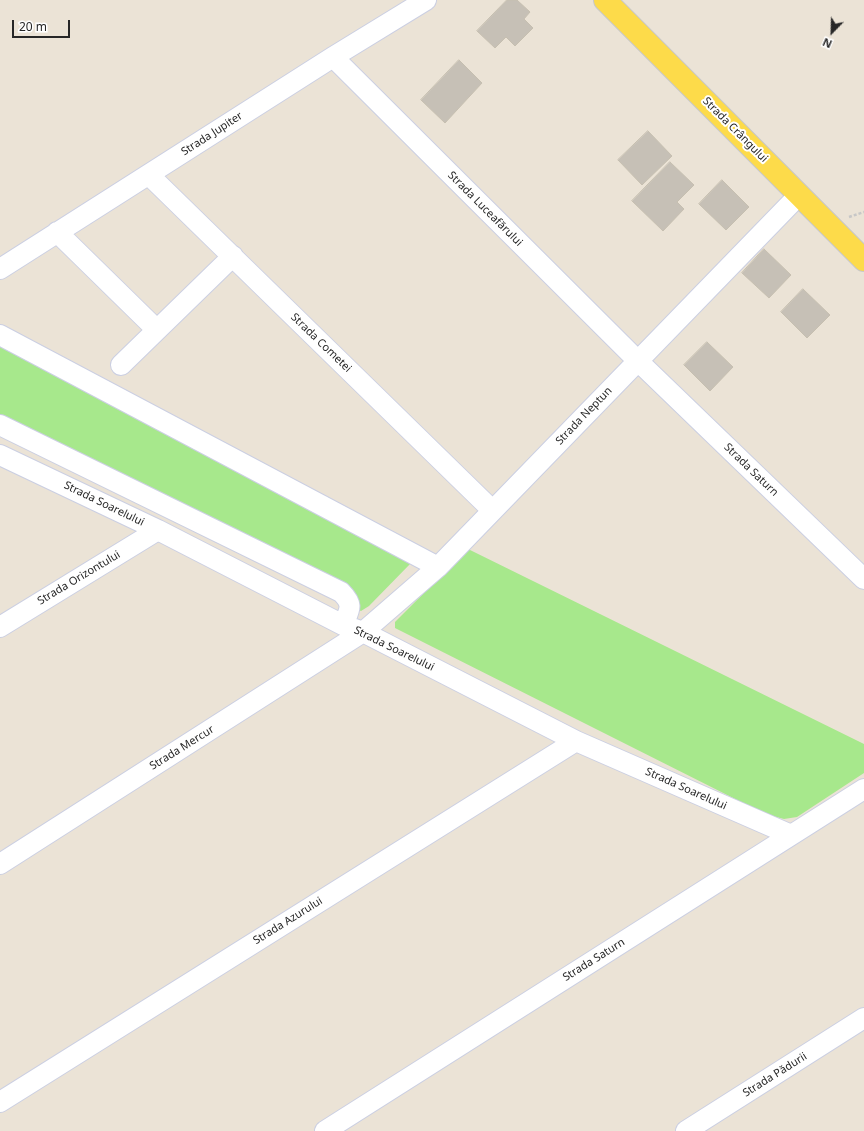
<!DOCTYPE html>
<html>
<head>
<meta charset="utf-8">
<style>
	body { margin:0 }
	#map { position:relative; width:864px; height:1131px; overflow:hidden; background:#ebe3d6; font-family:"Noto Sans",sans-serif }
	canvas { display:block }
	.north { position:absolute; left:812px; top:12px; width:40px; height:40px; -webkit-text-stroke:3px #fff; paint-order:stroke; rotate:203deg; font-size:11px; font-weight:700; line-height:16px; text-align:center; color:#272727 }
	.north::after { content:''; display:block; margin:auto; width:14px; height:18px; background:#272727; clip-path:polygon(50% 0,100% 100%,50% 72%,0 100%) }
	.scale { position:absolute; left:12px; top:20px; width:58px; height:18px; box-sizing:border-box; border:2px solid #272727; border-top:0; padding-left:5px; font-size:12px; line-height:14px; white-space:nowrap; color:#272727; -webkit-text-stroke:3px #fff; paint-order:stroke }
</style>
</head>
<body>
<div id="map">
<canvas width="864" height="1131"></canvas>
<div class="north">N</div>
<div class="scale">20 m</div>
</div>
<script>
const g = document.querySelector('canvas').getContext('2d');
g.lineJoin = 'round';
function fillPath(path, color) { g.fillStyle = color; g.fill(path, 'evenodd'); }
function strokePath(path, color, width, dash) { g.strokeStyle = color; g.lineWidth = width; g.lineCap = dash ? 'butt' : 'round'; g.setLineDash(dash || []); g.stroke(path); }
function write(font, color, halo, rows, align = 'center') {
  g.font = font + ' "Noto Sans",sans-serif'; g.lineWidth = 4; g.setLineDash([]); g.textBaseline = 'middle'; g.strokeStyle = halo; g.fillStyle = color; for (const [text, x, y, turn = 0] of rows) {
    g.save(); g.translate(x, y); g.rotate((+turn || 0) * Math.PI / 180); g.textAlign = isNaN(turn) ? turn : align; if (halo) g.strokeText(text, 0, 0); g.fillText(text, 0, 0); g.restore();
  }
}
fillPath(new Path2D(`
	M0 346 411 563 369 606 361 611 354 608 0 419Z
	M468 549 864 744V773L797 817 784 819 765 814 395 628V622Z`), '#a7e88c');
const building = new Path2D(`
	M507 0H517L530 12 524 19 533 28 515 46 506 37 495 48 477 31Z
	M459 60 482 83 445 123 421 100Z
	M648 131 672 156 642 185 618 160Z
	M670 162 694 185 677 202 684 209 663 231 632 201Z
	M722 180 749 207 726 230 699 204Z
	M764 249 791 275 769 298 742 273Z
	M803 289 830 315 807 338 781 312Z
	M707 342 733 367 710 391 684 365Z`);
fillPath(building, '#c6c0b6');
strokePath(building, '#c6bfb0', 1);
const minor = new Path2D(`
	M333 57 638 361 864 579
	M149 175 492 510
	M57 232 157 330
	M0 269 333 57 426 0
	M0 335 438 567
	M121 365 233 256
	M0 425 341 592C354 605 350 609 343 625
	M0 455 158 530 343 625 363 632 576 741 791 835
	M0 627 158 530
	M0 864 363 632 438 567 799 195
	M0 1102 576 741
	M325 1131 864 789
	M686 1131 864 1018`);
const major = new Path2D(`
	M605 0 864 260`);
strokePath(minor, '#cbcfe2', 22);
strokePath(major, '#c7c7c7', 24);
strokePath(new Path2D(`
	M849 217 864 212`), '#c7c7c7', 2.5, [3, 2]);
strokePath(minor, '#fff', 20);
strokePath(major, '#fddb4a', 22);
write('11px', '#272727', '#fff', [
	["Strada Crângului",735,130,45],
	["Strada Jupiter",212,134,-33],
	["Strada Luceafărului",485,209,45],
	["Strada Cometei",321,343,44],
	["Strada Neptun",584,416,-46],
	["Strada Saturn",751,470,44],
	["Strada Soarelului",104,504,26],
	["Strada Orizontului",79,578,-31],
	["Strada Soarelului",394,649,26],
	["Strada Mercur",182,748,-32],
	["Strada Soarelului",686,789,24],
	["Strada Azurului",288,921,-32],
	["Strada Saturn",594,960,-32],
	["Strada Pădurii",775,1075,-32]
]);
</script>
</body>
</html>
